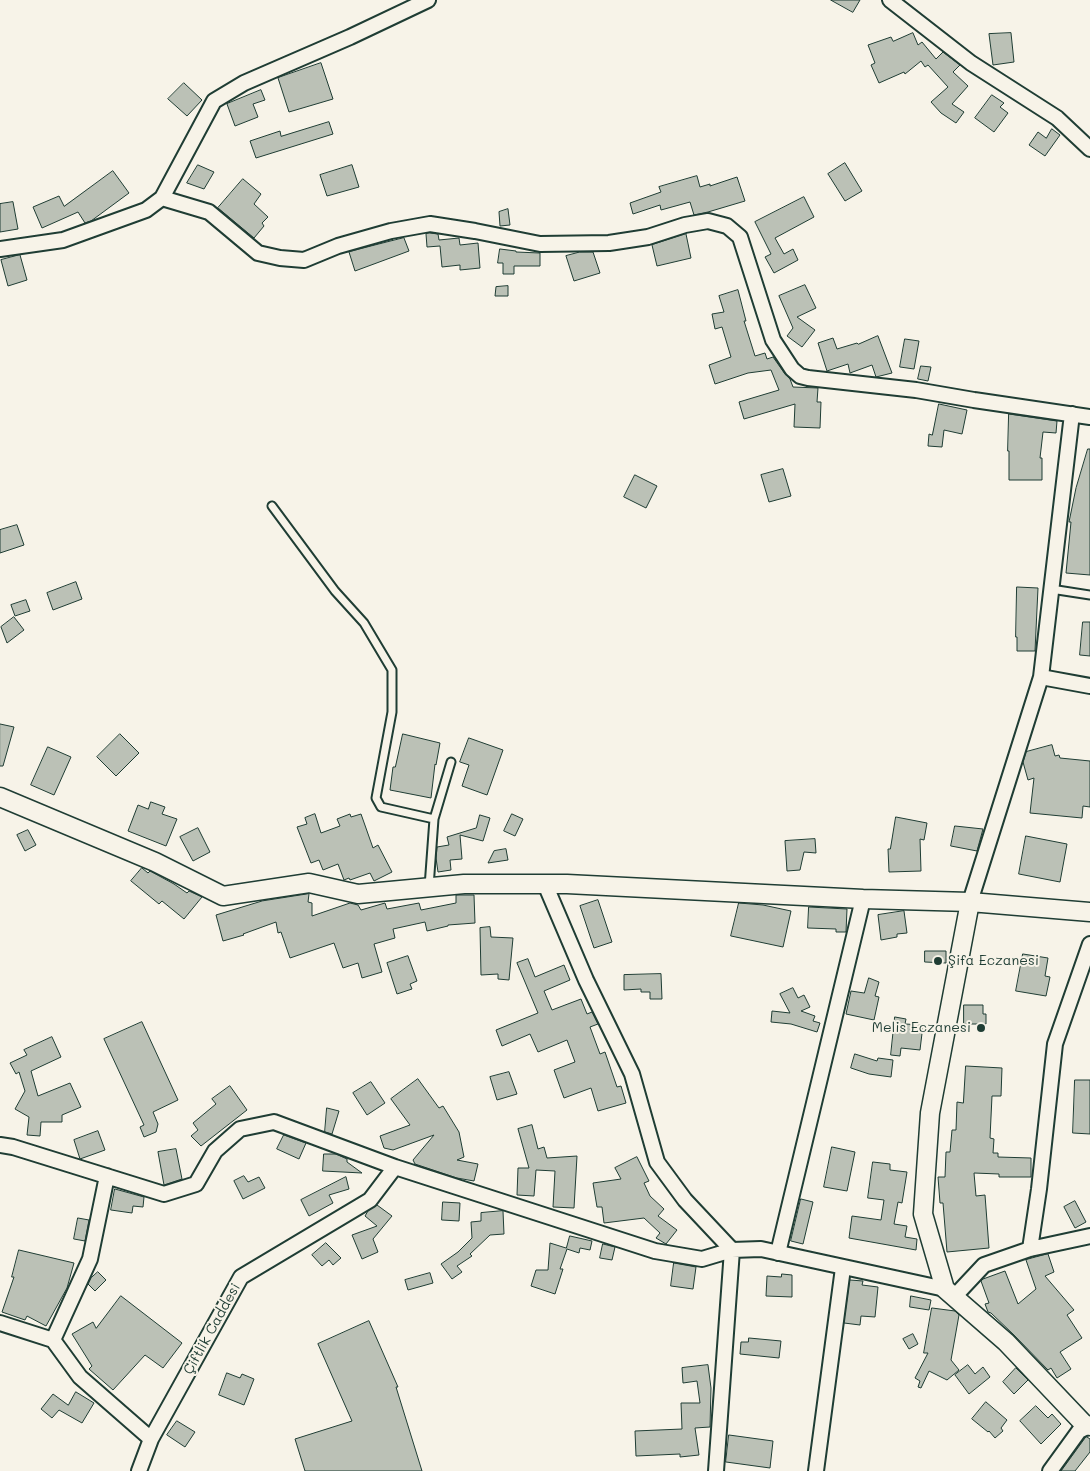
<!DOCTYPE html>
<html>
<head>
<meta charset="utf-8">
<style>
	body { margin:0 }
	canvas { display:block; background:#f7f3e8 }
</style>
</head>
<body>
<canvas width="1090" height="1471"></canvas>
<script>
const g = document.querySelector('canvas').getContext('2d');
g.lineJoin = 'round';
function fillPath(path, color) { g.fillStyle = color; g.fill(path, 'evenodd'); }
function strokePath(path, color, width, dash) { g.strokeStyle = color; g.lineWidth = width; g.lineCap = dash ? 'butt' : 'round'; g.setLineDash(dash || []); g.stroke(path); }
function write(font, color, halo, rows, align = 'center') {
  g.font = font + ' Mali,sans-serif'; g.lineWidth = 4; g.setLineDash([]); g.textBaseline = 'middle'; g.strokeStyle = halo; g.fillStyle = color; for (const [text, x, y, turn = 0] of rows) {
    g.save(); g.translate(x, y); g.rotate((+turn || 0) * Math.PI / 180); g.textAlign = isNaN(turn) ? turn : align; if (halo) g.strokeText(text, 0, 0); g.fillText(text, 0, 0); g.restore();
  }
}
const building = new Path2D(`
	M831 0H860L853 12Z
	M913 33 918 45 922 42 936 59 943 52 960 65 953 72 968 86 952 104 964 112 956 123 941 113 931 102 948 87 928 65 925 67 921 61 905 74 904 72 879 83 871 65 875 63 868 45 891 37 893 41Z
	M1011 33 1014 62 993 65 989 34Z
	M321 63 333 99 289 112 278 78Z
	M184 83 202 100 187 116 168 99Z
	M261 90 265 100 253 104 258 117 235 126 227 104Z
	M992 95 1004 103 1000 107 1008 113 994 132 975 118Z
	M329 122 333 134 256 158 250 141 280 131 281 136Z
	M1052 129 1060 135 1045 156 1029 145 1038 132 1046 138Z
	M845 163 862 191 845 201 828 174Z
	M198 165 214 172 204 189 187 183Z
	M352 165 359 187 327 196 320 175Z
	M113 171 129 193 91 221 85 223 78 212 42 228 33 207 59 196 64 206Z
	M697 176 700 187 710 184V186L737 177 745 201 708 212 694 215 690 202 661 210 660 205 633 214 630 203 661 192 659 187Z
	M243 179 261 194 254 204 268 217 262 223 264 226 254 238 218 208Z
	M804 197 814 217 775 238 784 254 793 249 798 260 774 273 765 257 771 254 755 222Z
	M13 202 18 229 0 232V204Z
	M508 209 510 225 500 226 499 212Z
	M430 233 438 234 439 240 459 238 460 245 478 243 480 268 460 270V265L442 267 440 246 427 247 426 234Z
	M686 234 691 258 657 266 652 245Z
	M404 238 409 251 355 271 349 252Z
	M500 249 516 251V252L540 253V266H514V274H503V263H498Z
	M580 252H593L600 273 574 281 566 256Z
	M20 255 27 280 8 286 1 260Z
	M805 285 816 308 797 317 815 330 802 347 787 336 793 328 779 296Z
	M508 286V296H495L496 287Z
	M738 290 746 321H744L755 356 765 353 767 359 773 357 785 374 790 379 793 387 818 388 817 402H821L820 428 794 427 795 404 744 419 739 402 779 390 771 370 748 373 715 384 709 365 731 357 722 327 715 329 712 314 724 312 719 296Z
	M878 336 892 373 876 377 872 365 850 373 848 364 827 371 818 343 833 338 837 349 857 343 858 344Z
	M905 339 919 341 914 369 900 367Z
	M921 366 931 367 928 381 918 379Z
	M939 404 967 410 962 434 944 430 942 447 928 446 929 434 932 435Z
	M1009 414 1057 421 1056 433 1043 432 1040 458H1042V480H1009V451H1008Z
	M1088 449H1090V575L1066 573 1071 522H1069L1076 488Z
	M783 469 791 496 769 502 761 475Z
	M635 475 657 486 646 508 624 497Z
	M17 525 24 545 0 553V530Z
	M76 582 82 599 53 610 47 593Z
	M1017 587 1038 588 1035 651H1017V637H1016Z
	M26 600 30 611 15 616 11 605Z
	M14 617 24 630 7 643 1 627Z
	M1083 622H1090V656L1080 655Z
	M0 724 14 727 3 766H0Z
	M120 734 139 753 116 776 97 757Z
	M403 734 440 743 436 765 435 764 431 798 390 790 393 767H395Z
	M469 738 503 750 487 795 462 786 469 765 460 762Z
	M1052 745 1055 756 1059 755 1060 758 1090 761V807L1083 806 1082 818 1030 813 1034 778 1028 780 1023 762 1026 752Z
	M48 747 71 757 54 795 31 785Z
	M151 802 165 807 162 814 177 819 166 846 128 831 138 805 148 809Z
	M315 814 321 833 340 826 337 819 350 814 351 817 361 814 373 848 378 845 392 872 374 881 370 873 350 880 349 878 344 880 338 864 323 870 319 860 311 863 297 827 307 824 305 818Z
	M512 814 523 819 515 836 504 831Z
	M480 815 490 818 483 841 460 835 462 859 450 860 451 870 438 872 436 858 437 847 449 845 447 837 476 828Z
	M896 817 927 823 924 840 920 839 921 871 889 872 888 849H890Z
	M955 826 983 829 977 851 951 846Z
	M198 828 210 852 193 861 180 837Z
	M28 830 36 845 25 851 17 835Z
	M1026 836 1067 844 1060 882 1019 874Z
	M815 839 816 853 804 852 800 870 787 871 785 841Z
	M506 849 508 860 488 863 494 851Z
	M142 868 148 873 150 871 174 884 187 893 189 891 202 897 184 919 162 901 159 904 131 881Z
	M309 894 308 902 312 903V916L350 903 358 905 361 910 385 903 387 909 419 903 421 910 456 903V895H474L475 923 448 925V926L427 931 425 922 393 929 395 938 374 944 382 972 362 978 358 963 343 968 334 943 290 958 281 932 278 933 276 922 243 934 244 935 223 941 216 915 262 901Z
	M598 900 612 942 594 948 580 906Z
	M739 903 763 905 791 911 783 947 731 936Z
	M809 907 847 909 846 932H836V929L808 928Z
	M904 911 907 933 897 934V937L881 940 878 915Z
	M490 927 491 937 513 938 509 980 498 979V974L481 975 480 928Z
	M925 951H946V963L925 962Z
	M1023 954 1048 958 1045 976 1050 977 1046 996 1016 991Z
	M408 956 417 981 410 984 412 989 397 994 387 963Z
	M528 959 535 977 564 965 570 980 544 991 552 1010 581 999 587 1014 592 1012 598 1024 590 1027 600 1054 605 1052 617 1087 621 1086 626 1103 598 1111 591 1088 564 1098 554 1070 575 1062 567 1040 538 1052 530 1034 502 1046 496 1030 538 1013 517 963Z
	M661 974 662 999H650V992H641V989L624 990V975Z
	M869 978 879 982 875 996 879 997 874 1020 846 1014 851 991 864 993Z
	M793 988 798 998 804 995 810 1007 801 1011 815 1016 813 1021 820 1023 817 1032 791 1024 771 1022 772 1011 790 1013 780 994Z
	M964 1005H983V1014H986V1024H964Z
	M895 1017 906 1019 905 1024 923 1025 920 1050 901 1048 900 1056 891 1055Z
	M142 1022 178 1100 153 1112 158 1124 156 1132 144 1137 140 1127 144 1125 104 1039Z
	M52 1037 61 1057 31 1071 38 1096 70 1083 81 1107 62 1115V1122H41L40 1136 27 1135 29 1117 15 1109 25 1091 19 1072 16 1074 10 1063 27 1055 24 1050Z
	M855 1054 877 1061 878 1058 893 1060 891 1077 869 1074 851 1068Z
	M966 1066 1002 1068 1001 1096H992L990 1138 994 1139 993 1153H998V1157L1031 1158V1177H999V1174L974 1173 976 1196 985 1195 989 1248 947 1252 943 1203H940L938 1177H945L946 1152H950L952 1130H956L957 1102 963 1103Z
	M509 1072 517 1094 497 1100 490 1077Z
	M418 1079 439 1108 443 1106 459 1132 464 1157 457 1160 478 1164 474 1181 457 1178 415 1164 413 1160 434 1135 393 1150 384 1148 380 1136 410 1125 391 1099Z
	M1075 1080H1090V1134L1073 1133Z
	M371 1082 385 1103 367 1115 353 1093Z
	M230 1086 247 1110 201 1146 191 1136 198 1130 193 1123 216 1104 212 1099Z
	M327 1108 339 1111 332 1134 325 1132Z
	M532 1125 538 1149 544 1147 547 1158 577 1156 574 1208 553 1207 555 1171 536 1170 534 1196 517 1195 518 1168H529L518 1129Z
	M98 1131 105 1150 80 1159 74 1140Z
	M284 1135 306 1143 299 1159 277 1149Z
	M832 1147 855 1152 847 1191 824 1187Z
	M176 1149 182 1179 164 1185 158 1152Z
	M324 1154H336L347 1159V1162L362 1173 323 1171Z
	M637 1157 649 1181 644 1183 650 1196 664 1209 658 1216 677 1230 666 1244 656 1238 660 1233 644 1218 604 1223 602 1207H597L593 1183 621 1179 615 1168Z
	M873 1162 890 1164V1170L907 1172 902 1203 898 1202 894 1224 907 1226 905 1237 917 1239 916 1250 849 1238 852 1216 881 1220 884 1200 868 1198Z
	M244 1176 248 1182 259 1177 265 1188 243 1199 234 1181Z
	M346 1177 349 1189 329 1195 333 1203 309 1216 301 1200Z
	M115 1189 144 1197 143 1207 133 1206 132 1213 111 1210Z
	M801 1199 813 1202 803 1244 791 1241Z
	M1075 1201 1086 1222 1075 1228 1064 1207Z
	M443 1202 460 1203 459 1221 442 1220Z
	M377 1205 392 1216 373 1239 378 1252 362 1259 352 1235 377 1226 365 1216 368 1211Z
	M503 1211 504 1234 490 1235 470 1254 472 1256 457 1266 462 1272 452 1279 441 1264 458 1252 472 1238 471 1222 481 1221V1213Z
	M78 1218 89 1220 85 1241 74 1239Z
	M570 1236 592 1241 590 1250 580 1248 579 1253 567 1249 560 1269H563L555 1294 531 1286 536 1270H548L550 1243 566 1248Z
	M326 1243 341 1258 333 1265 329 1260 322 1266 312 1255Z
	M603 1244 615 1247 612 1260 600 1258Z
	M19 1250 74 1263 67 1288 46 1326 27 1316 25 1320 2 1312 14 1277H12Z
	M1048 1254 1054 1272 1045 1276 1074 1310 1067 1315 1082 1338 1060 1352 1071 1369 1057 1378 1051 1368 1048 1370 1014 1335 991 1313 988 1312 985 1304 989 1303 981 1281 983 1279 1005 1271 1018 1304 1036 1289 1026 1260Z
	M674 1263 696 1267 693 1289 671 1286Z
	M98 1272 106 1280 95 1291 88 1284 91 1278Z
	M430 1273 433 1283 408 1290 405 1280Z
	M782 1274 792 1275V1297L766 1296 767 1276 781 1277Z
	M850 1280 863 1281 862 1285 878 1287 875 1317 861 1316 860 1325 844 1323Z
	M121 1296 182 1343 163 1368 145 1355 113 1390 89 1369 92 1366 72 1334 93 1322 96 1328Z
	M911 1296 931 1300 929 1310 910 1307Z
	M932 1308 955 1311 959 1315 951 1360 959 1370 947 1380 929 1371 921 1388 918 1387 920 1381 915 1378 928 1353H924Z
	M369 1321 398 1387H396L422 1471H305L295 1439 352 1421 318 1344Z
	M913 1334 918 1344 909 1349 903 1339Z
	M749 1338 781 1341 779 1358 740 1354 741 1342H748Z
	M708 1365 711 1388 710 1427 695 1428 699 1455 680 1457V1454L636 1456 635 1431 682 1429 681 1403H700L697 1381 683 1383 682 1368Z
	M968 1365 975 1374 983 1367 990 1377 969 1394 955 1375Z
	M1016 1368 1028 1380 1014 1394 1003 1382Z
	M227 1373 240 1378 242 1374 254 1379 244 1405 219 1395Z
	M76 1392 94 1403 82 1423 59 1410 52 1418 41 1409 53 1394 68 1405Z
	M986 1402 1007 1420 1001 1428 1003 1431 995 1438 989 1431 988 1432 972 1419Z
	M1036 1406 1048 1418 1052 1414 1061 1424 1041 1444 1020 1421Z
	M177 1421 195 1432 185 1447 167 1435Z
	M729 1435 773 1441 770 1468 726 1462Z
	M1087 1437 1090 1439V1452L1075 1471H1061L1085 1438Z`);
fillPath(building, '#bbc1b6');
strokePath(building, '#1f3d34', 1);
const service = new Path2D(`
	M272 506 335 591 364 623 392 670V712L376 798 381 807 434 819
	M1051 589 1090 595
	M429 887 434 819 451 762`);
const minor = new Path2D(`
	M890 0 971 63 1057 118 1090 149
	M162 198 209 212 258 253 280 258 304 260 338 246 391 231 430 224 475 231 540 244 609 243 648 237 685 225 708 221 727 226 740 237 773 340 792 369 800 376 808 378 916 390 974 400 1090 417
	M0 249 63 240 146 210 162 198 214 101 244 83 350 37 428 0
	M1041 677 1090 686
	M545 884 586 980 632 1074 657 1162 685 1200 732 1250 761 1249 945 1289
	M970 902 1041 677 1072 414
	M0 1145 13 1147 164 1194 196 1184 215 1151 240 1129 274 1122 395 1167 655 1251 702 1259 732 1250 716 1471
	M1030 1249 1039 1189 1055 1044 1090 944
	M778 1253 863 899
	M954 1297 984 1265 1030 1249 1090 1236
	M0 1323 53 1340 80 1377 151 1439
	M53 1340 90 1259 107 1176
	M139 1471 151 1439 241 1277 370 1200 395 1167
	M816 1471 843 1268
	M1050 1471 1079 1431 1089 1426`);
const tertiary = new Path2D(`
	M0 797 155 862 223 896 309 883 358 894 464 884H567L863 899 970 902 1090 912
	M970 902 930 1113 923 1214 945 1289 1006 1342 1084 1424 1090 1426`);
strokePath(service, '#1f3d34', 11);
strokePath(minor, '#1f3d34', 18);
strokePath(tertiary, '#1f3d34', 21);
strokePath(service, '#f7f3e8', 7);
strokePath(minor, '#f7f3e8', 14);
strokePath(tertiary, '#f7f3e8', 18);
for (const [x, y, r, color] of [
	[938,961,5,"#1f3d34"],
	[981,1028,5,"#1f3d34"]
]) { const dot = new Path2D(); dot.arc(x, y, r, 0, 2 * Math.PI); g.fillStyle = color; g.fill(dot); strokePath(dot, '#f7f3e8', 2); }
write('14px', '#1f3d34', '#f7f3e8', [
	["Şifa Eczanesi",948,961],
	["Melis Eczanesi",971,1028,"right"]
], 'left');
write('14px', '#1f3d34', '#f7f3e8', [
	["Çiftlik Caddesi",212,1329,-61]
]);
</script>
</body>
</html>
